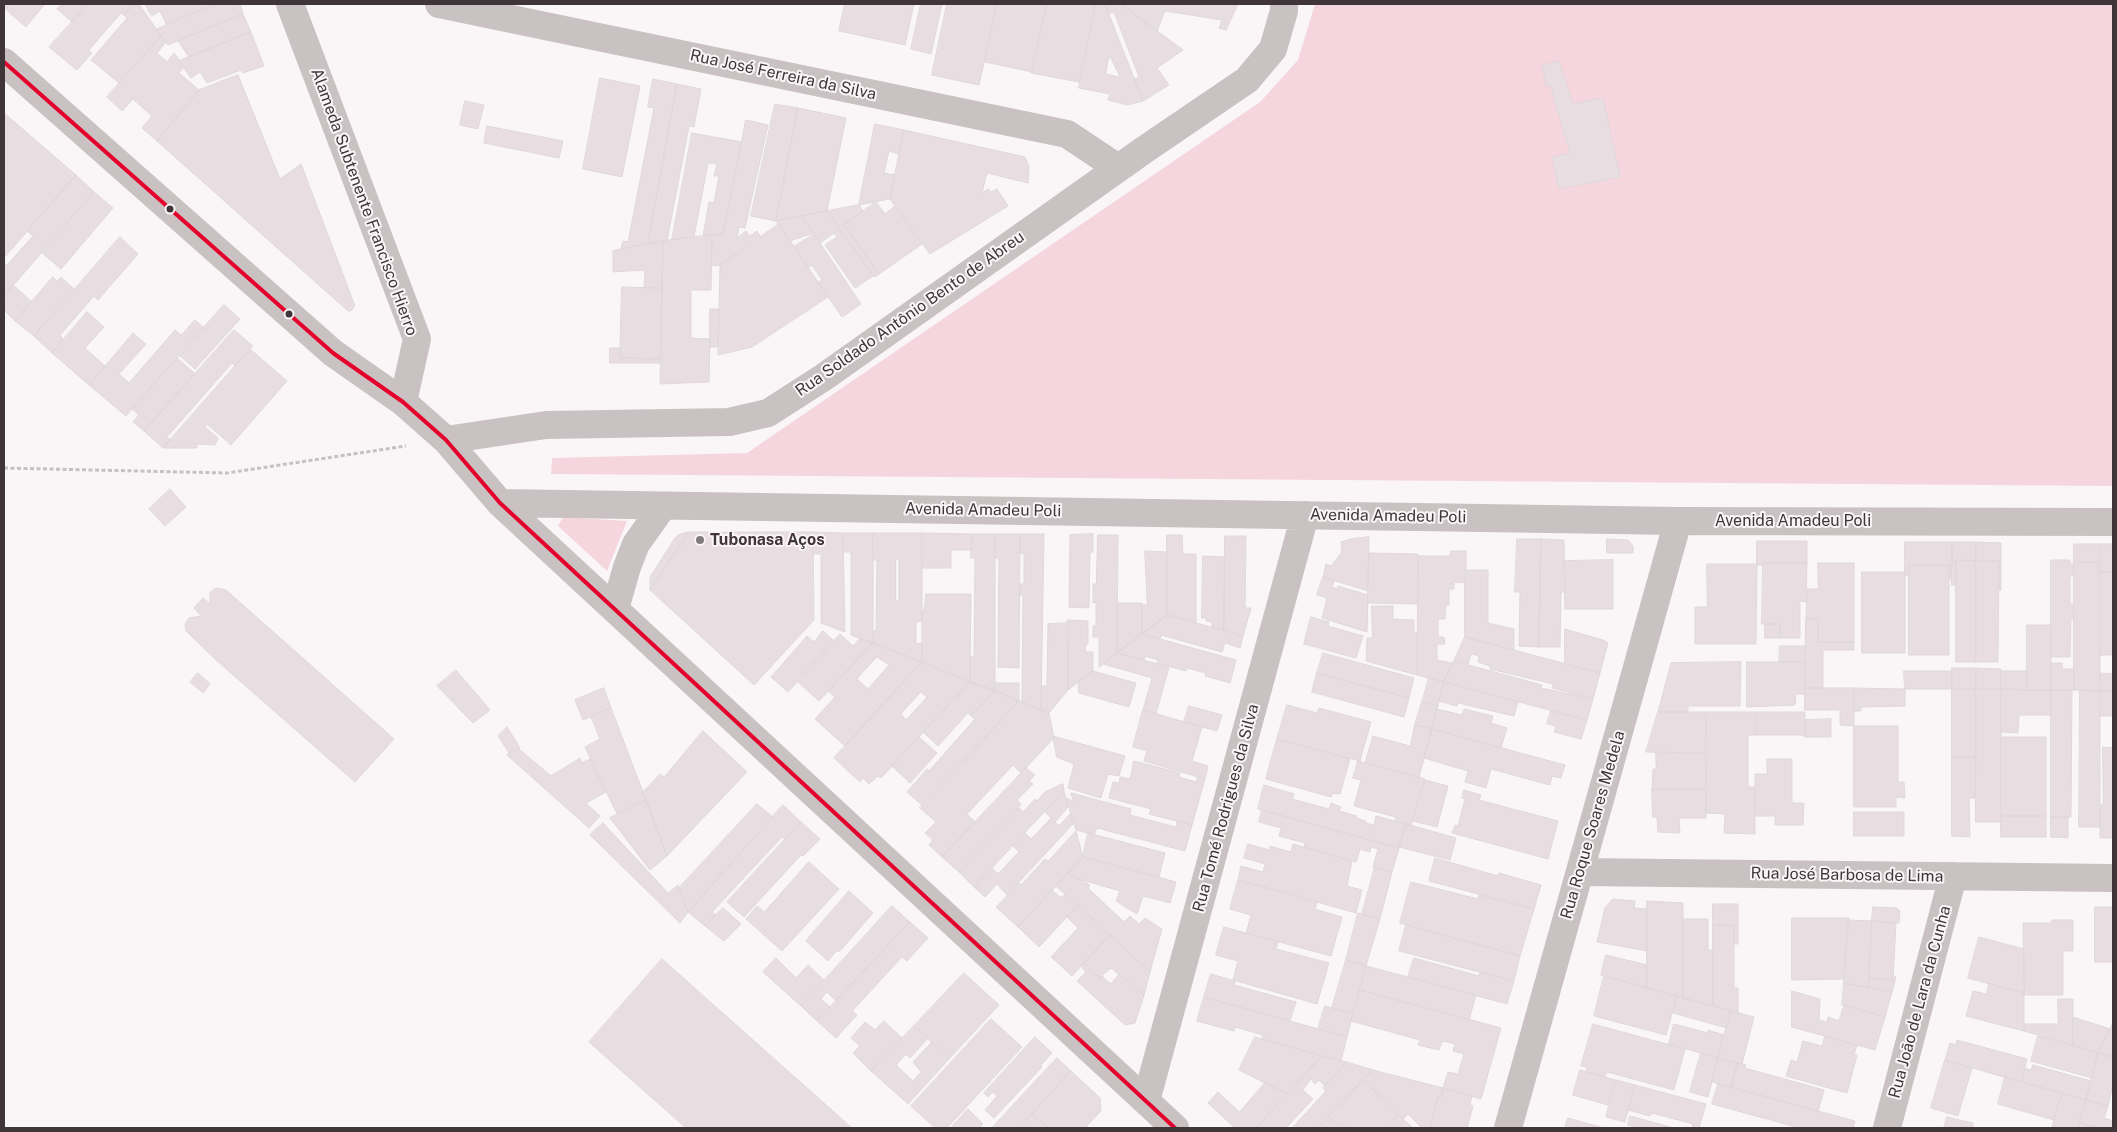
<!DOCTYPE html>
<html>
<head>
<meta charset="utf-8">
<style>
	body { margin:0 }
	#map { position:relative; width:2117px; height:1132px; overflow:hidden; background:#faf6f8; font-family:"Public Sans",sans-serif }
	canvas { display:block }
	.frame { position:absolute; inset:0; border:5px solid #403538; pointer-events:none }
</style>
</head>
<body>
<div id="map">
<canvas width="2117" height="1132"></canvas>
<div class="frame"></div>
</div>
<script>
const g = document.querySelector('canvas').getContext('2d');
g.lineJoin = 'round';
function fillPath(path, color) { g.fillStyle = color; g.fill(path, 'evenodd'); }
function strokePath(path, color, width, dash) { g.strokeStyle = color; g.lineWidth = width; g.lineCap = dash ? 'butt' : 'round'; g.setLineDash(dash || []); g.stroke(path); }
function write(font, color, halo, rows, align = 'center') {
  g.font = font + ' "Public Sans",sans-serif'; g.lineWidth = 4; g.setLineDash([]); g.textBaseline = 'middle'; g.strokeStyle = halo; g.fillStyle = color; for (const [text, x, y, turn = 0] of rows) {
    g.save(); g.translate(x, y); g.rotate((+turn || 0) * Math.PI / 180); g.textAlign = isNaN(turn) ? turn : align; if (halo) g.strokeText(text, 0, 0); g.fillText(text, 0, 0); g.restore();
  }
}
fillPath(new Path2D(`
	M1315 4H2113V486L551 474 552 458 747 453 1260 102 1298 60Z
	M563 517 627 521 607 571 558 526Z`), '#f5d6df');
const building = new Path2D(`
	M5 4H45L26 27 4 8Z
	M62 4H88L72 22 57 9Z
	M88 4H134L124 15 121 13 88 51 92 53 77 70 49 47Z
	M134 4H139L161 36 119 83 91 60 127 18 124 15Z
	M145 4H217L166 24 160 11 152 16Z
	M217 4H240L243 14 168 45 157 29Z
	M845 4H914L905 45 839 31Z
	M921 4H942L931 54 911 49Z
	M947 4H997L979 85 932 75Z
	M997 4H1047L1032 72 985 62Z
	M1047 4H1096L1079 82 1031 73Z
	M1096 4H1105L1143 101 1127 105 1108 100 1110 94 1079 88ZM1109 57 1111 58 1120 77 1106 74Z
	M1105 4H1121L1183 50 1157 68 1169 85 1143 101 1134 79 1139 77 1114 12 1109 14Z
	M1121 4H1238L1226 30 1219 28 1222 20 1165 11 1157 31Z
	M243 14 251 32 189 57 178 41Z
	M251 32 264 66 243 73 241 70 207 83 200 72 191 78 179 61Z
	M161 36 166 42 157 53 167 62 174 53 184 67 179 73 199 90 157 141 142 128 152 116 133 99 122 111 107 97Z
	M1559 61 1573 104 1603 98 1620 177 1559 189 1552 157 1570 153 1550 85 1546 86 1542 66Z
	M238 75 280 179 301 164 355 306 351 311H348L157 141 199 90Z
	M600 78 640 86 622 177 583 169Z
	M653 79 677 84 648 244 621 249 623 241 628 242 654 108 648 107Z
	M677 84 701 89 694 127 689 126 667 241 648 244Z
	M465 101 484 105 478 129 460 125Z
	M775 104 798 108 776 221 751 216Z
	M798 108 846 118 827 211 776 221Z
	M4 113 76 175 4 258Z
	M746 120 768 125 745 228 739 227 737 238 746 231 750 236 757 231 761 238 720 265 711 266 712 235 723 234Z
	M875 124 904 130 899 154 889 151 884 173 895 175 890 199 859 205Z
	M487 126 563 141 559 158 484 143Z
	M904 130 1025 157 1029 167 1028 183 987 173 982 193 988 189 991 192 997 189 1008 206 930 254 890 199Z
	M692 133 742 142 723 234 703 236 709 202 714 203 719 176H714L717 164 708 163 694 237 672 240Z
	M76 175 94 192 4 296V264L7 265 33 236 27 231Z
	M94 192 113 208 61 269 41 252Z
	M876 202 885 214 895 206 922 244 879 274 844 225Z
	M859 205 863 211 844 225 879 274 874 277 827 211Z
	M827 211 873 276 855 288 825 245 837 237 834 233 820 243 802 216Z
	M802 216 813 233 790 241 776 221Z
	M779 224 828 297 752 347 718 355 720 265Z
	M814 234 861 304 842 317 818 282 822 280 812 265 808 268 794 247Z
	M712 235 711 290H691V338L710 339 709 382 660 384 663 241Z
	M120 237 138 254 98 300 94 296 60 335 63 339 52 353 34 336Z
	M663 241 662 288H644L645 270 613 272V251Z
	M53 277 57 281 61 277 74 289 34 336 15 321Z
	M13 285 32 302 15 321 4 310V296Z
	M622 287 662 288 660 359 620 358Z
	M224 305 240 319 195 369 179 355Z
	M710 309H719L718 347H710Z
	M87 312 104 327 85 348 105 366 89 385 52 353Z
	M195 320 204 328 126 416 89 385 133 333 146 344 119 374 129 383 175 330 181 335Z
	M234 330 253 346 235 366 232 363 167 437 171 440 163 448 144 431Z
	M610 348H621L620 358 660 359V363H610Z
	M250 349 287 381 231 445 207 424 205 427 218 438 215 445 197 444V448H163Z
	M177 358 195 374 144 431 133 422 139 415 132 409Z
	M170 489 186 507 165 526 149 509Z
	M689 532H813L814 620 754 685 650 590Z
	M689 532 650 590V577L675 538 678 535Z
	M813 532 843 533 845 632 821 623V554H813Z
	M843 533H873V643L851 635V552H844Z
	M873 533H922V621L916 622V644L922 643V662L873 643V631H876L877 560H873ZM896 559H899V601H896Z
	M922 533 972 534V550H951V568H922Z
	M972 534H995V691L970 682V657H974L975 558H971Z
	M995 534H1020L1019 668 998 667 999 558H995Z
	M1020 534H1044L1041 710 1022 702 1023 595H1020V584H1024V553L1020 554Z
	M1093 534V552H1090L1089 608 1069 607 1070 535Z
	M1098 535H1118L1117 653 1099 667V637H1093V626H1096V602L1093 603V584H1096Z
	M1167 535H1182L1183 554H1196V622L1167 615Z
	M1225 536H1246L1245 608H1251L1243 636 1224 630Z
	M1369 537 1368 591 1323 577 1326 564 1331 566 1342 552 1341 542 1350 539Z
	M1517 539H1541L1539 647 1519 646 1520 592H1515Z
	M1541 539 1564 540 1565 592H1561L1560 647H1539Z
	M1607 539 1628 540 1633 546V553H1607Z
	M1757 541H1807V563H1763V565H1757Z
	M1905 542H1952L1953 579H1949V565H1909V576L1905 575Z
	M1952 542H1976V561L1956 560V585H1952Z
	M1976 542 2001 543V590H1999V561H1976Z
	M2074 544H2100V562H2074Z
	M2100 544H2113V572H2100Z
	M1145 551 1167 552V615L1142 634V605H1147Z
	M1451 551H1466V583L1454 582V589H1449V605H1446L1445 619H1438V637H1444L1445 644H1437V660L1453 663 1444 682 1417 675 1418 556H1450Z
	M1369 553 1418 554V604L1368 603Z
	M1203 556 1225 557 1224 630 1212 627V622L1206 621V618H1202Z
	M1613 560V609H1565L1564 561Z
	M1956 560 1976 561V662H1956Z
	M2051 560H2070V564H2074L2075 576H2070V604H2074V619H2071L2070 657H2051Z
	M1976 561H1999L1998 662H1976Z
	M2074 562H2100V691L2074 690Z
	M1763 563H1807L1806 602 1800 601V638H1780V624H1762Z
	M1818 563H1854V642H1818V619H1806L1807 589H1818Z
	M1707 564H1757L1756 644H1695V607H1707Z
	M1909 565H1949V655H1909Z
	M1465 570H1488V623L1514 629V650L1465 637Z
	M1862 572H1905V653H1862Z
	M2100 572H2113V655H2100Z
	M1323 577 1334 581 1332 587 1337 589 1338 586 1368 595 1367 632 1322 618 1327 598 1317 595Z
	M216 588 226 590 394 739 355 782 215 659 186 631 185 624 189 618 201 616 194 608 203 598 210 604V593Z
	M926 594H971L970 682 922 662V610H924Z
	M1118 603H1142V634L1117 653Z
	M1372 606H1393V619L1414 620V633H1417V675L1366 661 1367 638H1372Z
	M1167 615 1243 636 1240 648 1225 643 1222 652 1161 635 1160 639 1142 634Z
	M1311 617 1329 622 1328 626 1363 636 1356 658 1304 644Z
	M1806 619H1818V642H1854V650H1823V688H1805Z
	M1068 620 1088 621V644H1086L1085 652H1093V671L1068 690Z
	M1069 623 1068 690 1049 713 1041 710V686H1047L1048 624Z
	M1765 624H1780V638H1765Z
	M2027 625H2051V690H2027Z
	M1565 629 1603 640 1608 643 1600 673 1565 664Z
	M823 631 834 641 788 692 771 677 807 636 814 642Z
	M840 634 853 646 860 638 873 643 819 701 797 681Z
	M1142 634 1236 660 1230 683 1205 676 1206 673 1187 668 1186 671 1157 663 1158 660 1145 656 1144 660 1117 653Z
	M1465 637 1600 673 1593 699 1552 688 1553 684 1490 669V666L1478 662 1479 656 1471 654 1468 664 1454 661Z
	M873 643 922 662 845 746 815 719 835 697 828 691ZM877 657 889 665 868 689 857 679Z
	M1780 646H1805V662H1779Z
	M1117 653 1169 667 1156 714 1143 710 1152 678 1103 664Z
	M1323 653 1414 678 1409 698 1317 673Z
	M1454 661 1542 685 1541 688 1593 699 1587 720 1444 682Z
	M922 662 970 682 881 778 878 776 869 784 863 778 860 782 834 758ZM921 692 927 697 906 720 901 714Z
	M1741 662 1740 706H1688V712H1658L1671 663Z
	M1747 662H1805V694H1796L1795 705 1747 707Z
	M2051 663H2062V669H2074V690H2051Z
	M1952 668H1976V689H1952Z
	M1976 668 2001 669V689H1976Z
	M456 670 490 710 473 723 437 686Z
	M1093 671 1136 683 1129 707 1079 693 1078 682Z
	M1904 671H1952V689H1905Z
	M2001 671H2027V690L2001 689Z
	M198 673 210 684 203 693 190 682Z
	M1317 673 1409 698 1404 717 1312 692Z
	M2100 673 2113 674V691H2100Z
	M1429 678 1444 682 1438 706 1422 702Z
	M970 682 995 691 971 716 968 713 938 746 923 732Z
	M1444 682 1518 702 1514 716 1458 703 1457 706 1439 701Z
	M994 683H1019V701L995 691Z
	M604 688 611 708 583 720 575 700Z
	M1805 688H1854V726L1840 725V710H1805Z
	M1854 688 1905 689V706L1861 707V711H1854Z
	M1952 689H1976V757H1952Z
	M1976 689H2001V822H1976Z
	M2001 689 2051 690V715H2019L2018 733 2001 732Z
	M2051 690H2072L2071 817H2051Z
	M2080 690 2100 691V827H2079Z
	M995 691 1019 701 923 806 907 792 927 769 929 771 975 719 971 716Z
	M2100 691H2113V716H2100Z
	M1019 701 1049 713 1054 738 1021 773 1013 765 967 814 975 822 942 857 929 845 933 840 925 833 936 822 920 808Z
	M1422 702 1438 706 1432 729 1415 725Z
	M1287 705 1317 713 1319 708 1371 722 1360 761 1277 739Z
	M1189 706 1222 715 1217 731 1184 722Z
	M611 708 646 800 617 814 585 747 600 739 591 717Z
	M1437 709 1462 715 1464 709 1493 716 1491 723 1507 728 1501 748 1432 729Z
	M1143 710 1202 727 1192 761 1208 766 1205 779 1144 761 1147 751 1133 747Z
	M1551 711 1587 720 1581 739 1554 732 1556 726 1547 724Z
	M1658 712H1706L1707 753 1646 752Z
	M1706 712H1756V735H1748V787H1755V834L1724 833 1725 814 1706 813Z
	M1756 712H1805V735H1756Z
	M1831 719V737H1804L1805 720Z
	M1415 725 1432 729 1419 777 1365 763 1373 736 1410 746Z
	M1854 726H1898V782H1904L1905 798 1896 797V807H1854Z
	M507 727 520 748 509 753 498 736Z
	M1432 729 1565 765 1561 778 1552 776 1550 785 1491 769 1486 788 1465 782 1468 771 1424 758Z
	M703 731 747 772 667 856 643 792 660 774 664 777Z
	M1053 736 1125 756 1119 776 1108 774 1101 798 1068 788 1074 764 1057 757Z
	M919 737 937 753 910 783 892 766Z
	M2001 737H2046V816H2001Z
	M1277 739 1350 759 1340 794 1333 793 1331 797 1266 779Z
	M2103 747 2113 748V838H2100V805H2103Z
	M519 749 551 776 580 758 582 763 590 759 606 792 586 803 600 816 589 828 507 755Z
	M1656 753H1707L1706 789H1652L1653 769H1656Z
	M1952 757H1976L1975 798H1969L1970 837 1952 836Z
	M1767 759H1792V803H1804L1803 825H1775V816H1755V774H1767Z
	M1134 761 1180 773 1179 777 1196 782 1198 776 1205 779 1192 825 1149 814 1151 809 1109 798 1113 782 1119 783 1120 777 1130 779Z
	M1358 761 1425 779 1411 826 1395 821 1396 817 1354 806 1361 780 1353 778Z
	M1026 768 1035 775 1029 781 1033 784 1017 800 1021 805 959 872 942 857Z
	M1425 780 1448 786 1437 827 1413 821Z
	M1063 784 1064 791 974 887 959 872 1019 808 1023 812 1035 799 1037 801 1045 792Z
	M1264 785 1294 794 1292 799 1329 809 1331 803 1341 807 1339 811 1357 816 1356 818 1366 821 1365 823 1374 825 1376 816 1406 824 1399 848 1258 809Z
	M1652 789H1706V818H1679L1680 833 1658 832 1657 817H1653Z
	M1464 790 1481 795 1479 800 1558 821 1548 859 1452 833 1455 825 1458 826 1465 799 1462 798Z
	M1064 791 1068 807 1055 822 1059 826 1070 814 1073 824 1007 895 997 884 985 897 974 887 992 868 998 874 1019 852 1013 846 1025 833 1031 839 1051 818 1045 812Z
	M1071 793 1131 809 1130 815 1176 827 1177 821 1192 825 1185 851 1097 828 1094 835 1076 830 1066 798 1073 801Z
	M646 800 667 856 650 870 610 818Z
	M757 804 773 817 688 912 679 888Z
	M783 805 801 822 785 839 782 837 712 912 716 915 705 926 688 912Z
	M1262 810 1399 848 1392 872 1373 867 1378 849 1371 847 1370 852 1360 849 1356 862 1304 847 1305 843 1279 836 1281 828 1259 822Z
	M1854 812H1904V836H1854Z
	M2001 816H2046V837H2001Z
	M2051 817H2068V838L2051 837Z
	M801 822 820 839 803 856 801 855 744 917 727 902Z
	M603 823 668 893 678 885 688 912 680 923 590 835Z
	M1406 824 1456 838 1450 860 1399 847Z
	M1076 831 1083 857 1018 927 996 907 1019 883 1021 885 1045 859 1048 861Z
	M1088 833 1165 853 1159 877 1083 857Z
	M1248 844 1269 850 1270 846 1291 852 1293 844 1352 861 1347 886 1362 890 1356 913 1238 880 1241 866 1263 872 1265 864 1244 858Z
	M1083 857 1176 882 1170 903 1143 896 1137 914 1116 901 1120 891 1079 879 1068 873Z
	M1435 858 1498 876 1499 873 1541 885 1534 909 1429 881Z
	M809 862 839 889 782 951 746 919 757 906 764 912Z
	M1375 867 1392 872 1380 919 1362 914Z
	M1068 873 1090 885 1088 888 1124 922 1130 916 1139 924 1145 918 1162 929 1150 972 1056 886Z
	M1238 880 1317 901 1315 909 1342 917 1331 956 1246 933 1251 915 1230 909Z
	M1411 882 1478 899 1479 895 1534 909 1520 956 1400 923Z
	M1052 890 1061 898 1065 894 1078 905 1039 947 1018 927Z
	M849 891 873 913 839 952 837 950 828 961 806 941Z
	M1613 899 1635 901 1634 908 1647 909V951L1597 942 1605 908Z
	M1647 901 1683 903V998L1647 988Z
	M1713 904H1738V944H1734V925H1713Z
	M1078 905 1110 935 1072 976 1051 957 1078 928 1067 917Z
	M892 906 910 922 836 1001 827 992 821 999 830 1007 817 1021 801 1006Z
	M1873 907 1897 908 1900 911 1899 923 1872 921Z
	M2095 907H2113V962H2095Z
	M723 908 741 924 724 941 705 926Z
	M1358 913 1380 919 1366 966 1346 960Z
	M1792 918H1849L1844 979 1792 980Z
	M1683 919H1708V950H1713V1006L1683 998Z
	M1848 920 1872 921 1868 987 1844 983Z
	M2052 920H2073V951H2063V995H2024L2023 923H2052Z
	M1872 921 1896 923 1893 980 1869 978Z
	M910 922 928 938 907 961 902 957 852 1011 857 1015 836 1038 817 1021Z
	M1406 925 1520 956 1514 981 1399 951Z
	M1713 925H1734V988H1738V1013L1713 1006Z
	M1224 927 1278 942 1276 949 1329 963 1317 1004 1233 980 1238 961 1216 955Z
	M1110 935 1150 972 1144 995 1111 968 1099 978 1084 963Z
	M1979 937 2024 949V993L1968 978Z
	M1606 955 1647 965V988L1601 975Z
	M776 958 796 978 808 965 824 980 801 1006 763 972Z
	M1414 958 1479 976 1480 972 1514 981 1507 1004 1408 977Z
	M662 959 852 1128H686L589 1042Z
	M1346 960 1366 966 1353 1014 1332 1008Z
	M1084 963 1099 978 1102 976 1111 984 1119 974 1144 995 1135 1023 1125 1025 1077 981 1086 972 1081 966Z
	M1366 966 1476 995 1469 1020 1360 990Z
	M964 973 999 1005 949 1059 914 1026Z
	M1211 974 1235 981 1234 985 1296 1002 1290 1021 1204 997Z
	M1604 976 1677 996 1666 1035 1594 1016Z
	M1892 976 1896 977 1892 992 1868 987 1869 978 1893 980Z
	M1844 983 1892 992 1885 1017 1842 1005Z
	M1989 984 2024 993V1031L1966 1016 1973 991 1986 994Z
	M1360 990 1501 1028 1481 1099 1443 1088 1448 1072 1458 1074 1464 1054 1453 1051 1455 1044 1442 1041 1439 1050 1418 1045 1420 1040 1351 1021Z
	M1792 991 1820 999 1819 1020 1827 1022 1828 1017 1839 1021 1844 1005 1885 1017 1875 1050 1792 1027Z
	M1677 996 1731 1011 1727 1028 1673 1013Z
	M1204 997 1347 1037 1341 1061 1262 1039 1263 1035 1235 1027 1234 1031 1197 1021Z
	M2058 999H2073V1045L2024 1031V1024H2058Z
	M1325 1006 1353 1014 1347 1037 1318 1029Z
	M1731 1011 1754 1017 1742 1064 1718 1058Z
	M2073 1017 2110 1029 2098 1053 2073 1045Z
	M991 1019 1022 1047 947 1128H935L911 1106Z
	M884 1021 902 1038 871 1071 853 1053 860 1046 851 1038 865 1022 875 1030Z
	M2113 1023V1057L2098 1053Z
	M1593 1024 1685 1049 1674 1090 1607 1072 1605 1077 1586 1072 1587 1067 1581 1066Z
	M1674 1024 1708 1033V1030L1724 1035 1718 1058 1669 1044Z
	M914 1026 928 1038 910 1058 906 1054 896 1065 913 1081 921 1072 913 1062 932 1042 949 1059 908 1104 871 1071Z
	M1825 1036 1857 1045 1854 1055H1857L1847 1093 1786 1076 1791 1060 1797 1062 1803 1041 1822 1046Z
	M2038 1036 2098 1053 2092 1078 2031 1061Z
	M1035 1037 1052 1053 1041 1065 1042 1067 994 1118 985 1110 997 1096 993 1092 988 1097 984 1093Z
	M1255 1037 1262 1039 1322 1056 1287 1094 1239 1070Z
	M1957 1040 2027 1059 2021 1082 1945 1060 1950 1043 1956 1045Z
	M1701 1053 1718 1058 1708 1097 1690 1092Z
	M2098 1053 2113 1057V1085L2108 1106 2086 1100Z
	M1322 1056 1347 1062 1325 1086 1319 1080 1315 1084 1311 1079 1303 1090 1313 1099 1286 1128H1256Z
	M1057 1058 1071 1071 1032 1114 1018 1128H992Z
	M1718 1058 1738 1063 1731 1087 1712 1082Z
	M1945 1060 1972 1068 1958 1116 1931 1108Z
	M1347 1062 1373 1070 1318 1128H1292L1326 1091 1323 1088Z
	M1738 1063 1746 1065 1745 1068 1824 1090 1818 1111 1731 1087Z
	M2033 1065 2091 1081 2086 1100 2021 1082 2025 1068 2031 1070Z
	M1373 1070 1443 1088 1441 1097H1438L1430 1128H1422L1408 1114 1403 1119 1363 1080Z
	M1580 1070 1615 1080 1608 1105 1573 1095Z
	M1071 1071 1100 1098 1101 1111 1085 1128H1066L1064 1127 1063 1128H1048L1032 1114Z
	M2005 1077 2062 1093 2054 1120 1998 1104Z
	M1363 1080 1399 1115 1386 1128H1352L1346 1122 1341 1127 1329 1117Z
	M1616 1080 1635 1085 1625 1122 1606 1117Z
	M1265 1083 1287 1094 1256 1128H1235L1208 1103 1218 1092 1239 1112Z
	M1718 1084 1855 1121 1853 1128H1800L1712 1104Z
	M1635 1085 1706 1104 1699 1128H1692L1693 1124 1652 1113 1650 1116 1628 1110Z
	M1443 1088 1472 1096 1470 1105 1473 1106 1467 1128H1430L1438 1097H1441Z
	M2062 1093 2086 1100 2078 1128H2052Z
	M2086 1100 2108 1106 2104 1118 2113 1121V1128H2099L2079 1123Z
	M968 1109 983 1124 979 1128H951Z
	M1032 1114 1048 1128H1018Z
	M1399 1115 1403 1119 1413 1128H1386Z
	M1630 1116 1674 1128H1638L1628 1125Z
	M1329 1117 1341 1127 1346 1122 1352 1128H1318Z
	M1947 1117 1973 1123V1128H1944Z
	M1568 1118 1604 1128H1565Z
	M2079 1123 2099 1128H2078Z`);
fillPath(building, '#e8dee1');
strokePath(building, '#dfd8da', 1);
strokePath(new Path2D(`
	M4 468 227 473 406 446`), '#c6c0c2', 3, [4, 2.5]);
strokePath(new Path2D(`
	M290 4 417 339 403 402
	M439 4 1067 134 1118 168
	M4 62 333 353 403 402 446 440 500 503 1175 1128
	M446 440 546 425 729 422 768 413 824 377 1144 150 1247 80 1273 49 1284 11V4
	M500 503 1678 521 2113 522
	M615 609 627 567 636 544 663 506
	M1580 872 2113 878
	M1146 1101 1305 515
	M1508 1128 1678 521
	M1887 1128 1953 876`), '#cac1c3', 28);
strokePath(new Path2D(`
	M4 62 333 353 403 402 446 440 500 503 1175 1128`), '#e4002b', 4);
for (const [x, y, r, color] of [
	[170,209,4.5,"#403538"],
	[289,314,4.5,"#403538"],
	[700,540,5,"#81797b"]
]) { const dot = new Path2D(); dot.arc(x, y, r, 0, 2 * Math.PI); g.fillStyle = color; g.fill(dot); strokePath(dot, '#fbf5f7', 2); }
write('16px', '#403538', '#fbf5f7', [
	["Rua José Ferreira da Silva",783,75,12],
	["Alameda Subtenente Francisco Hierro",364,202,70],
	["Rua Soldado Antônio Bento de Abreu",910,314,-35],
	["Avenida Amadeu Poli",983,510,1],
	["Avenida Amadeu Poli",1388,516,1],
	["Avenida Amadeu Poli",1793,521],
	["Rua Tomé Rodrigues da Silva",1226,808,-75],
	["Rua Roque Soares Medela",1593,825,-74],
	["Rua José Barbosa de Lima",1847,875,1],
	["Rua João de Lara da Cunha",1920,1002,-75]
]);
write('bold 16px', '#403538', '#fbf5f7', [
	["Tubonasa Aços",710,540]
], 'left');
</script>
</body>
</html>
